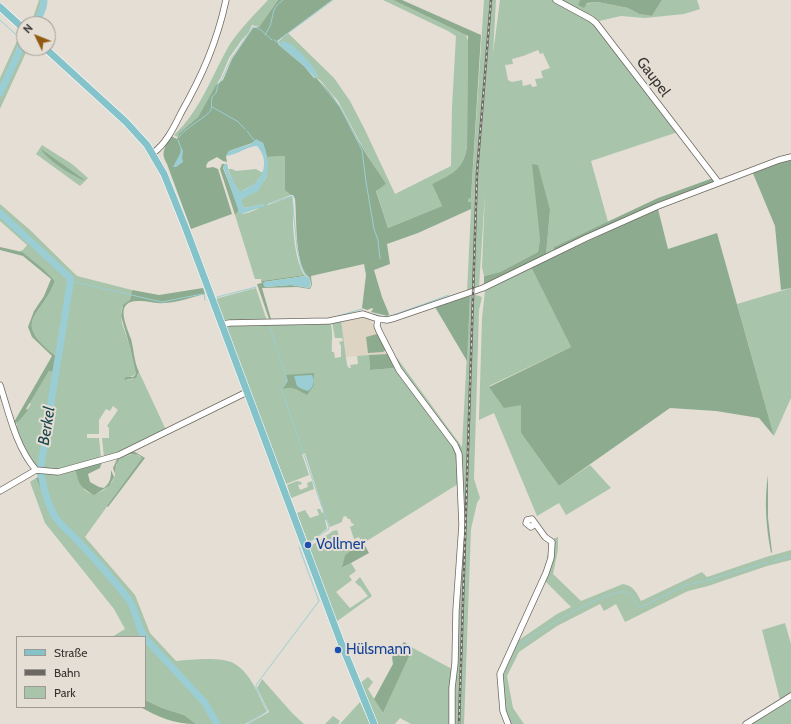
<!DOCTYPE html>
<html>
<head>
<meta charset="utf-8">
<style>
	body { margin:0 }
	#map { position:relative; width:791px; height:724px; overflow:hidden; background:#e4ded5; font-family:Cabin,sans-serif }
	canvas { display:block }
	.legend { position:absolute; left:16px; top:636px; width:130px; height:72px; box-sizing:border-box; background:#e4ded5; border:1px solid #9f9a93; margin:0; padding:5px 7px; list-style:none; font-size:12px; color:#373531 }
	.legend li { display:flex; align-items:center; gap:8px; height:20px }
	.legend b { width:20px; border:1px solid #9f9a93 }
	.north { position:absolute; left:16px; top:16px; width:40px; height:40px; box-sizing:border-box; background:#e4ded5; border:1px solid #9f9a93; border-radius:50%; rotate:313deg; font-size:11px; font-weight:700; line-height:16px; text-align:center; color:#373531 }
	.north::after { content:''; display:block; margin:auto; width:14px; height:18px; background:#915a10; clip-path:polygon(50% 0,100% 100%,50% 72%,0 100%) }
</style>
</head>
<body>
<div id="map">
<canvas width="791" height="724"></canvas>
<ul class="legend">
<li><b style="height:5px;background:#85c3cb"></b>Straße</li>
<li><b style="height:5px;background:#6b6762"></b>Bahn</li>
<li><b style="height:11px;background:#a8c4aa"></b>Park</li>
</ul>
<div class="north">N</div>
</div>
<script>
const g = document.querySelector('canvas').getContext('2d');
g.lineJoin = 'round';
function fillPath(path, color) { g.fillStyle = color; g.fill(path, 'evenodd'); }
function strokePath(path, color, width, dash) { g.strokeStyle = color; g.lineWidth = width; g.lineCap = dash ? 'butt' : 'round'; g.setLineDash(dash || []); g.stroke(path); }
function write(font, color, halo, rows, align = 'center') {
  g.font = font + ' Cabin,sans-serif'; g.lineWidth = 4; g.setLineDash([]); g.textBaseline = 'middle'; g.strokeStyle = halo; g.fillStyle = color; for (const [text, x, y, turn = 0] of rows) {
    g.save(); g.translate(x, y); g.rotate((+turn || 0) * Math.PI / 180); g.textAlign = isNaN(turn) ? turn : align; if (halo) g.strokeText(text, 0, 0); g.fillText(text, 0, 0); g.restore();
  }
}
fillPath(new Path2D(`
	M362 316 370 318 388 354 346 357 341 320Z`), '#ddd4c4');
fillPath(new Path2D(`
	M39 0H42C43 12 35 15 35 24H31Z
	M268 0H278L259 27 252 25 249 32 241 41 229 58 221 77 202 110 198 117 177 137 174 135C201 110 212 75 230 44 241 28 255 14 268 0Z
	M383 0H393L466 35 468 41 467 146C464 170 451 174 432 184L442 206 388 228 376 190 385 184 363 148 338 101 320 80 316 78 318 76 313 68 278 42 288 33 334 78 350 101 365 130 395 194 451 166 452 107 456 36 448 31Z
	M484 0H496L493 54 500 0H552L591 21 678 132 591 161 608 222 554 247V252L546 255 550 210 540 239 538 252 500 272 484 276 482 267 485 193 479 287 467 292 471 209 468 203 469 198H471ZM538 50 540 54 543 53 550 68 541 71 543 78 535 79 537 86 532 87 531 84 523 86 522 80 512 82 508 80 505 65 513 64 512 59 523 56Z
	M561 0H580L578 5 598 2 628 8 639 14 652 16 662 0H697L700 9 684 14 645 18 621 16 599 21 594 17Z
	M18 39 20 41 0 87V78Z
	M24 44V48H28L0 109V95Z
	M42 145 72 164 88 178 80 186 36 154Z
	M285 156V173L291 195 267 204 268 205 292 196C294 206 293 216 293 225 294 241 296 261 304 275L261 281V279H255L235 215 239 210 243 214C251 212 258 210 264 204L244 208 242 204V199L264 181 267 176V157Z
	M228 169H232L236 171 256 169 261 172H264L255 184 240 192 234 184Z
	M0 204 30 230 77 276 132 290 130 300 122 307 121 316 122 323 130 347 136 374 125 380 133 379 138 375 139 372 166 430 120 453 104 457 102 438H109V428L107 426 118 410 113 406 110 411 106 409 99 420V434H87V438H99L101 458 58 470 43 469 71 280 60 267 0 212Z
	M0 214 69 279V285L40 468C27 462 22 441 16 429L17 424H15L14 422H18L31 404 29 403 49 371 54 372 56 356C11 320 40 319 55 281L20 251 23 250 27 245 0 221Z
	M531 267 571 347 489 386 521 405V433L559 486 590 465 611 488 566 515 559 503 537 516 494 413 479 420 482 318 485 291Z
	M256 288 267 321 223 322 215 299Z
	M791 288V398L774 436 737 304Z
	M476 295 482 297 479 310 474 479 480 498 477 503 471 529 464 724H454L463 511 460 449 395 360 397 358 462 447 470 296Z
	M341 320 347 365 349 368H351L350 365 358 364 357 356 369 355 370 370 395 368 455 450 457 457 458 484 362 544 359 537 354 539 350 527 354 525 353 523 352 524 350 519H348L346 516 343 517V519L342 520V522L330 527 327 520H325L327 529 308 543 297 513 305 510 310 518 319 515 317 509H320L322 513 324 512 305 453 302 454 309 475 286 484 224 325 330 322C334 333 331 342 332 352H334L335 358 341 357V346L339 342 343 341 342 338H335L332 322Z
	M133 454H136L142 458 85 537 135 595 150 633 176 661C192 660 221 656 235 664 251 674 258 694 266 710V712L245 724H217L205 703 146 637 139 623 132 602 80 541 60 522 55 515 52 506 44 484 42 473 75 469C77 475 81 487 86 491 97 499 112 486 115 475 116 469 115 464 120 458Z
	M39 472 42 485 55 517 60 524 79 543 130 602 137 624 143 637H112L125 629 114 609 45 523 30 482 36 478 53 518 37 475V473Z
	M297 481 301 482 302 484 298 485 300 490 308 487 307 483 312 481 314 489 291 498 287 485Z
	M337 530 341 543 351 541 354 549 345 555 343 568 351 563 356 571 349 576 352 580 336 592 350 608 368 596 360 586H359L355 582 360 577 372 596 336 622 309 547 333 531Z
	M558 537V549L553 574 581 601 623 584C634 586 636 592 641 601L702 572 707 577 766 557 791 550V560L767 566 708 586 688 591 625 622 616 604 604 611 600 604 557 626 519 652 507 676 513 708 524 724H508L504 713 503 676 519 640 557 614 571 607 542 578 546 566 550 540Z
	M785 623 791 644V693L780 700 762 630Z
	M145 639 166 662 183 683 204 704 216 724H196L184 715 162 708 145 700Z
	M413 648 452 669 451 724H411L400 718 395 724H377L359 684 368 677 373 682 368 689 383 713Z
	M262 679 293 714 304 724H248L269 712 257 688Z
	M791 697V724H747Z
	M360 702 370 724H340Z
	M333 716 340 721 338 724H325Z`), '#a8c4aa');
fillPath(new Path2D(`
	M278 0H332L277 41 279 45 304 66 314 78H316C338 98 345 116 359 142 367 156 377 170 386 184L376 191 388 228 442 206 432 184C451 174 464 170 467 146L468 36 393 0H402L481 35 471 198H469L468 202H471V209L418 233 387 244 390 264 374 270 382 297 389 314 388 316 371 312 373 309 372 308 367 310 362 308 366 275 364 264 311 276 312 285 310 289 297 287 262 288 271 319H269L257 284 262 283 261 281 304 275 305 276 264 282 265 287 291 285 309 288 311 286 310 278C294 269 297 216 295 199L293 195H291L285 190V156L267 157 263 143 258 141 229 151 226 156 227 162 223 161 217 157 208 162 206 166 207 168 213 167 218 169 232 214 191 229 167 164C160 152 165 148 171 136L177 139 179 134 198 117 216 85 223 80 232 59 253 28 259 27Z
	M580 0H662L652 16 639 14 628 8 598 2 587 3 584 8 578 5Z
	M41 149 86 181C74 177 47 160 41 149Z
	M791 158V288L781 290 775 226 752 171Z
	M222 164H225L223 168 238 206 239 210 235 215 220 169Z
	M532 164 538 165 550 210 546 255 484 285V276L500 272 538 252 540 239Z
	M713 178 715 181 554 252V247L658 198Z
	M658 209 668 249 717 233 774 436 759 418 716 411 670 408 559 486 521 433V405L504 408 489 387 571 347 531 267Z
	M0 247 22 252 43 269 55 281C40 319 11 320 56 356L54 372 49 371 26 409 28 410 18 422H14L52 356 32 337 28 327 34 311 44 296 51 279 23 256 0 250Z
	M203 288 205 294C191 297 177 303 163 303 155 304 148 301 141 301 113 299 126 324 131 339 134 350 134 362 139 372L136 378 124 380 126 377H133L136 374 130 347 121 316 123 305 130 300 132 290 159 295Z
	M470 296 467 361 435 307Z
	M377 334 386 350 383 352 368 353 366 337Z
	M388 354 395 368 370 370 369 355Z
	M314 373V385L307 395C300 391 292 385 283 389L288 381 286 375Z
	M132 452H135L145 458 108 507 107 506 142 458C135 451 129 455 120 458L116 465 115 474 113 468 118 457Z
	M102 462 100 468 88 474 90 482 99 487 104 488C111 482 111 477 111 470L114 477 109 486 94 495C79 486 80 486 75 469Z
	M768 475V518L772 552 771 553C766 526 764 502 768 475Z
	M39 477 48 506 59 525C49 511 43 494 36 478Z
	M363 542 369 553 342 568 345 555Z
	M404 642 413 648 383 713 374 699 393 664 392 657Z
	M145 700 162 708 184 715 196 724C173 724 159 717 140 707H145Z`), '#8dac8f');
fillPath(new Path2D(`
	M284 41 292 45 301 53 312 65 318 76 316 78H315L304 66 279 45 280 43Z
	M256 139 263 143 266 152 268 163 267 176 258 191 242 199V204L244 208 264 204 265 206 241 214 239 212 223 166 227 163 229 173 239 191C243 191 245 190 248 188 264 180 270 160 257 146 247 146 237 155 226 156L229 151 251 144Z
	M181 147 183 151 182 158 183 162 176 167H173L180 154Z
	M305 276 310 278V288L291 285 265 287 263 284 264 282Z
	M312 375C316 381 313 387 308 391L302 389 297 386 294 376Z`), '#9bced4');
strokePath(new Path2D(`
	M0 20 24 42
	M265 35C267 31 270 27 271 23 274 11 272 8 283 0
	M274 40 281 44
	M276 42 333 0
	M319 81 340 107 362 150 366 182 374 229 378 240 380 259
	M212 107 237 121 245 129
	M247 131 254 140
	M179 137C185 128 208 116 211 110 212 107 211 101 212 97L216 93 218 85 222 79 231 59 253 27C260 27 266 35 272 40
	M178 140 181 148
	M267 204 292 196 297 248 301 266 306 276
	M70 281 162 302 202 294H204L205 300
	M217 297 256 287
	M374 314 383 317H388L449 295
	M331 318 362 309
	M269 324 287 380 283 386
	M282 389V391L329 527 328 530 308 543
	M773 561 791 556
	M515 649C529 636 610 587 626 592 634 594 635 603 639 608L686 585 706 581 768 562
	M247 724 266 712 267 710 256 688V685L319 601 299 547`), '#9bced4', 1);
strokePath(new Path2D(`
	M36 24C39 14 44 11 44 0
	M0 93 24 41
	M0 213 70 278V284L41 465C40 479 48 506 56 518 61 526 70 532 77 540 95 559 113 579 129 600 137 611 136 626 145 637
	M145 638 205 703 217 724`), '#9bced4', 7);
const minor = new Path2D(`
	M556 0 591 19 596 23 718 182
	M153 153C166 144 174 127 181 113 202 76 217 42 226 0
	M378 319 377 326 379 331 399 370 455 445 459 454 462 525 456 610 455 663 452 688V724
	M222 325 229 323 329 321 363 314 378 319 387 320 395 318 483 288 586 238 658 206 779 160 791 157
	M0 385C9 413 16 447 36 470
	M0 491 36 470 58 472 119 455 247 392
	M508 724 503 711 500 674 546 573 551 558 552 542 545 537 532 519 527 520 526 523 531 527 535 524
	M746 724 791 696`);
const major = new Path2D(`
	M0 7 24 29
	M45 48 126 122 147 145 164 174 186 229 343 648 374 724`);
strokePath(minor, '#6e6961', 7);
strokePath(major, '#fff', 8);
strokePath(minor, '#fff', 5.5);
strokePath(major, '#85c3cb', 7);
const rail = new Path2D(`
	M459 724 477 173 491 0`);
strokePath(rail, '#6b6762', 2.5);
strokePath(rail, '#e4ded5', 1, [3]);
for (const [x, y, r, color] of [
	[308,545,4,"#1a4fb4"],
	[338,650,4,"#1a4fb4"]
]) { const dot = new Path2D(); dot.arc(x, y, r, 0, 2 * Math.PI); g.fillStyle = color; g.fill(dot); strokePath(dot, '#e4ded5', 1.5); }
write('15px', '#373531', '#e4ded5', [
	["Gaupel",653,77,53]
]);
write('15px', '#164399', '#e4ded5', [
	["Vollmer",316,545],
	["Hülsmann",346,650]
], 'left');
write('italic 16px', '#1a474c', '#e4ded5', [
	["Berkel",47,426,-81]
]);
</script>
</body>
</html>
